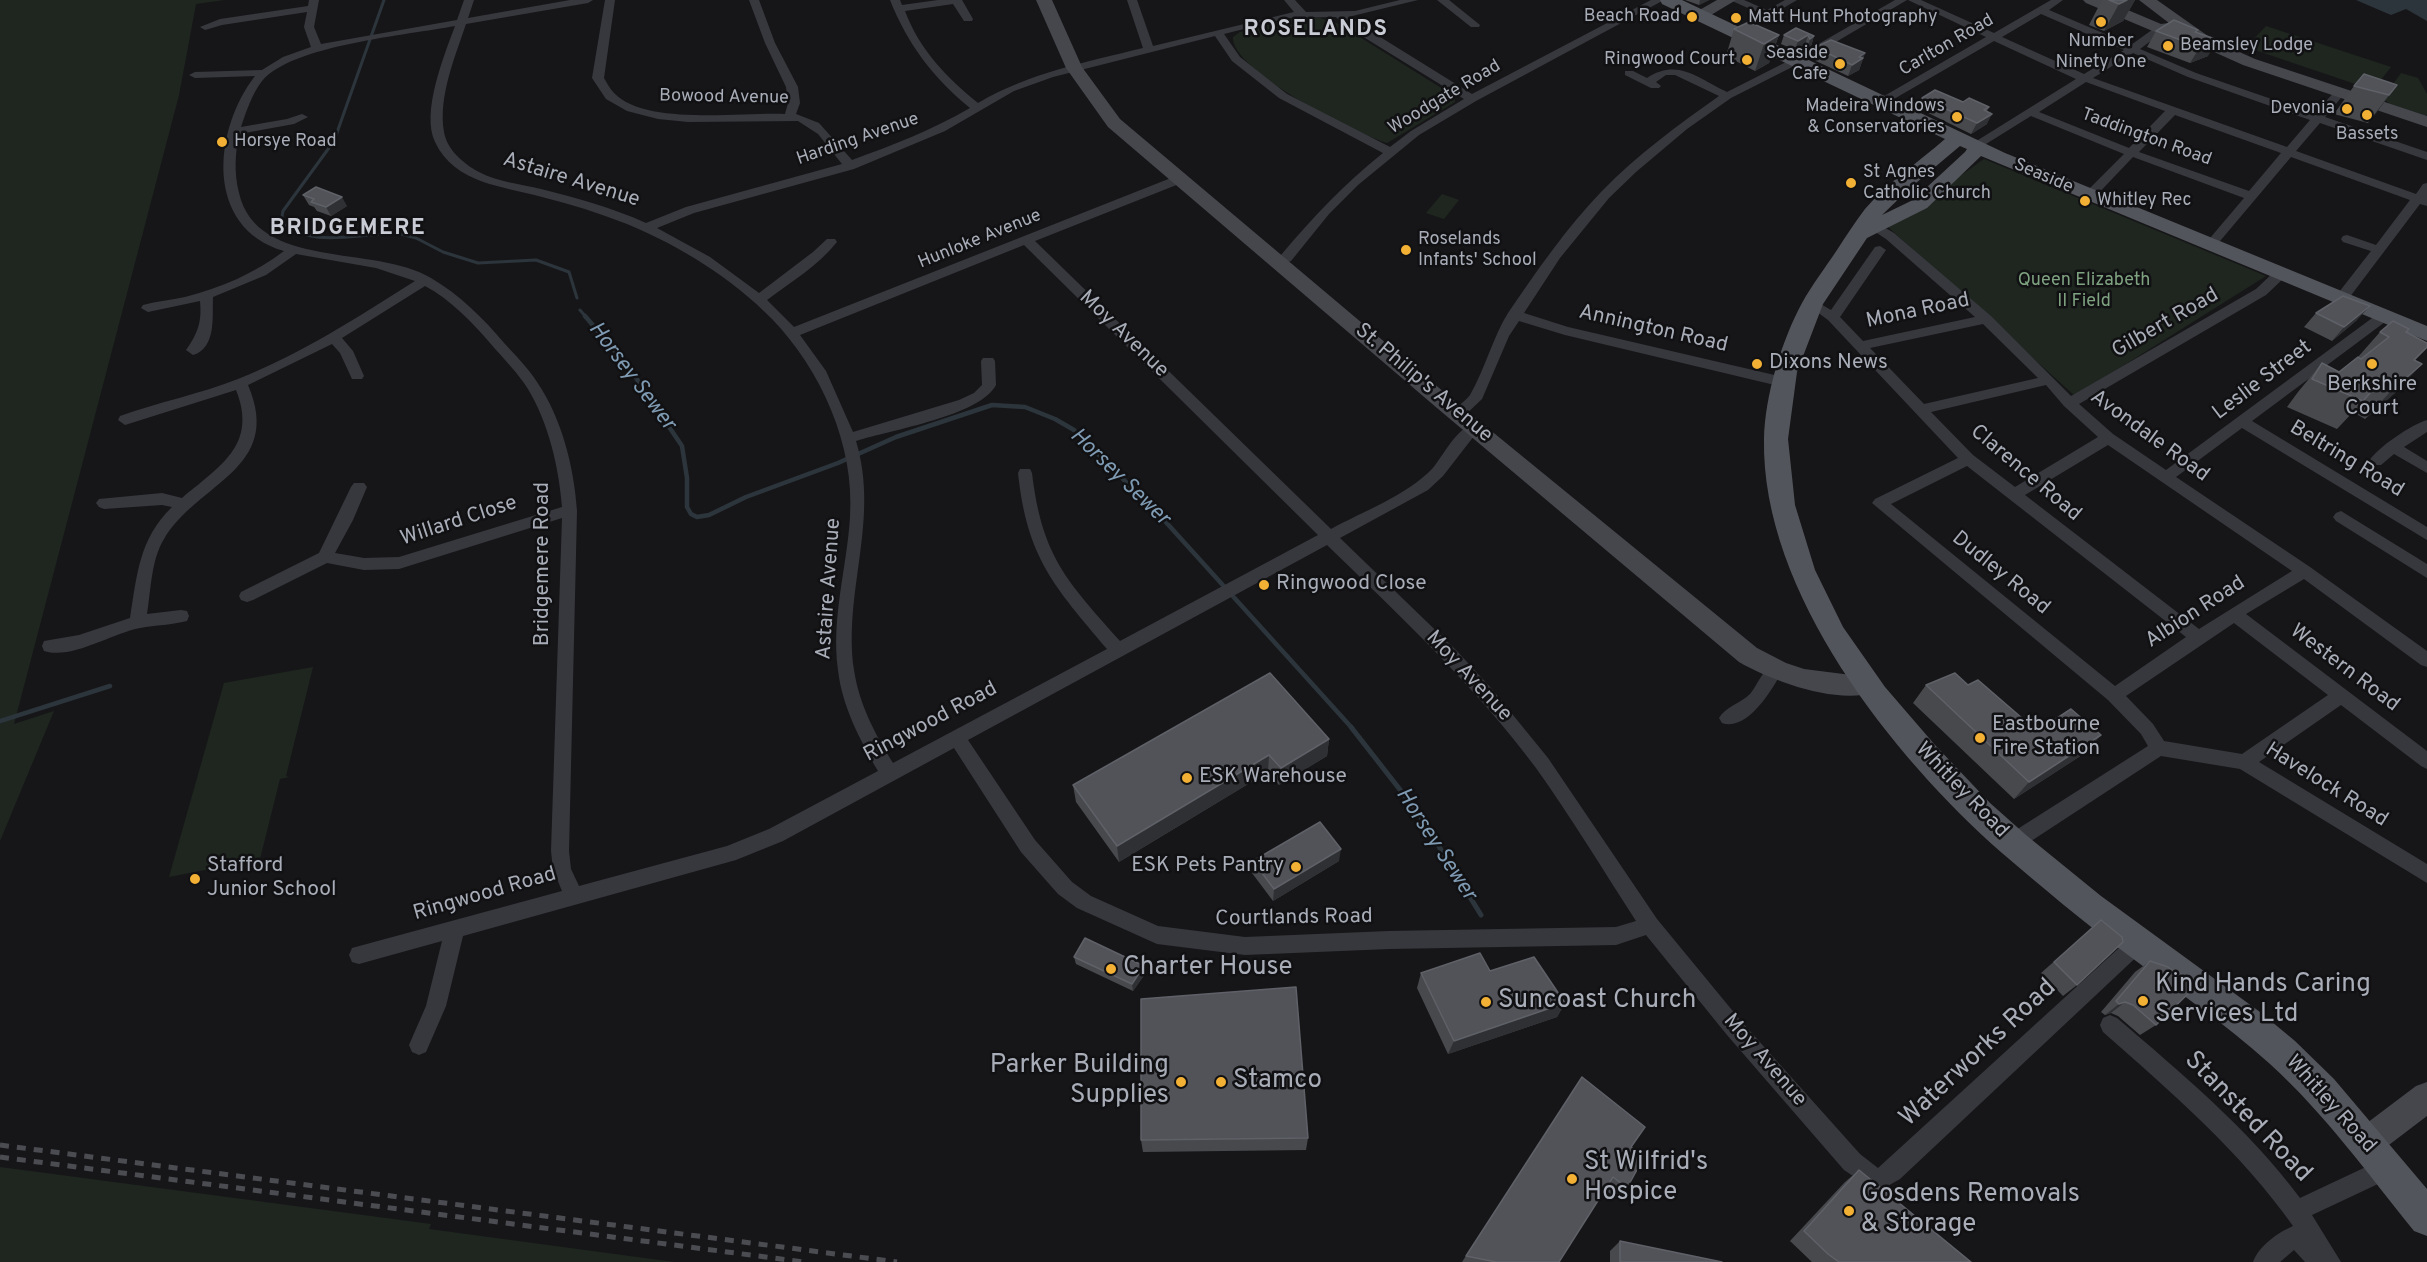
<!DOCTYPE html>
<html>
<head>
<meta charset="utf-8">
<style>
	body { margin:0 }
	canvas { display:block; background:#161618 }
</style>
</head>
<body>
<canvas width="2427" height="1262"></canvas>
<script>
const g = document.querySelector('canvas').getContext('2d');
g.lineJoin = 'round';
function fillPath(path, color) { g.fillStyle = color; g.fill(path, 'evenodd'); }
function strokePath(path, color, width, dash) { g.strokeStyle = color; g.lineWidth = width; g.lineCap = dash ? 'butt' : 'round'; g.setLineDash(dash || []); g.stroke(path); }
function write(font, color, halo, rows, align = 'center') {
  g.font = font + ' Overpass,sans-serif'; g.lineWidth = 5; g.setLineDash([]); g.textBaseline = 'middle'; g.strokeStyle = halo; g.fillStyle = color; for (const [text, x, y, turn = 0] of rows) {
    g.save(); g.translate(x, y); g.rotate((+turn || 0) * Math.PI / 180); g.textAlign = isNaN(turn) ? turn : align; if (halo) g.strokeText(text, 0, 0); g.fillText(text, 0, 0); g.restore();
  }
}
fillPath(new Path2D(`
	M0 0H224L196 4 179 95 14 724 54 711 0 841Z
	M1294 18H1320L1339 24 1454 96 1455 102 1387 143C1357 134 1231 71 1233 37L1240 32Z
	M2266 26 2391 67 2373 90 2246 47Z
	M2401 73 2418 78 2427 94V116L2390 104 2383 98Z
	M1984 159 2266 276 2075 396 1888 227Z
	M1442 194 1459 200 1444 219 1426 213Z
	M313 667 286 776 289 777 280 779 260 859 169 877 224 683Z
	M0 1167 431 1224 429 1229 674 1262H0Z`), '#1e261f');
fillPath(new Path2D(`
	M2356 0H2427V21L2406 9 2391 15Z`), '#2c353c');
strokePath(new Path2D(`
	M384 0 334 141 283 211 281 222C309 247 352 235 386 234
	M401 234 416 238 443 252 478 263 536 260 569 272 577 298
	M580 310 586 317`), '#2c353c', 3);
strokePath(new Path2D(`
	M585 316 628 366 682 446 687 478V507L691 514 697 517 709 515 746 497 838 463 896 437 992 405 1025 407 1055 419 1074 430 1164 520 1352 728
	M0 721 110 686`), '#2c353c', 4.5);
strokePath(new Path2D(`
	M1351 727 1419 814 1481 915`), '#2c353c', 5);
fillPath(new Path2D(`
	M309 0H319L314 27 321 44 457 20 464 0H474L468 18 570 0H593L588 3 466 24C455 57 438 97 444 132 447 150 464 164 479 172 498 182 521 184 541 189 577 198 613 208 646 223L686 207 842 164 818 134 798 121 688 122 658 119 627 111 606 99 592 78 605 0H615L604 78C607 83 610 89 614 93 645 126 742 112 785 114L788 103 786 87 765 43 749 0H759L775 43 798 87 800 103 796 114 819 123 852 160C893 145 932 130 970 108 933 78 907 43 890 0H900L902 5 938 0H962L973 19 972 21H964L953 4 905 11C919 49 947 78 978 103 1029 73 1086 62 1143 48L1127 0H1137L1153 46 1294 12 1284 0H1295L1306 12 1355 11 1400 0H1418L1348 17 1472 94 1651 0H1664L1476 101 1419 135 1358 185 1329 214 1291 261 1277 266 1271 262 1281 255C1313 217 1344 184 1383 153L1279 98 1232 61 1215 36 1053 77 1014 91 945 131 854 169 694 213 657 228 710 257 759 293 813 252 827 239H835L837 242C819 265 791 282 767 300L794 327 1176 176H1184V182L1035 241 1331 529C1362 512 1407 495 1432 469 1444 456 1460 419 1481 425L1483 429 1474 436 1443 476 1428 490 1340 538 1456 650 1491 688 1548 758 1657 919 1741 1021 1860 1154 1878 1168 2131 937 2138 934 2145 937 2148 943 2145 949 1900 1179 1877 1192 1844 1170 1727 1035 1646 935 1616 945 1389 949 1245 955 1157 944 1077 908 1058 894 1021 852 954 748 783 841 736 860 463 936 446 1006 426 1052 419 1055 412 1052 409 1045 426 1006 442 941 359 964 352 962 349 955 352 948 562 891 553 869 551 851 562 518 399 569 364 570 327 563 253 600 247 602 241 600 239 596 241 592 319 553 351 487 354 483H364L367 487 353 520 335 553 364 558 399 557 562 507C559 468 549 424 528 389 518 373 503 358 490 343 472 322 451 300 425 286L342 338 353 351 364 376 362 379H352L340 353 332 344 248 385C284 469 198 482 164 539 151 560 151 590 147 614L181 610 187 611 189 616 187 621C172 625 155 625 140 628 112 633 72 660 44 651L42 646 44 641 79 635 130 618C137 575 139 539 172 507L162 505 104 509 99 507 96 503 99 499 162 493 182 498C220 466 258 445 236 390L125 425 118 420 120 416C159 402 200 394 238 379 301 354 358 317 415 281L376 268 296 254 266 275 213 297C212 315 217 348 193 355L186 350C198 333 202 322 200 301L148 312 141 308 143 305C157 301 171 300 185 297 221 288 255 273 284 251 204 228 213 130 255 76L195 78 189 75 195 72 262 70 283 57 311 47 304 27 307 12 222 25 205 30 200 27 220 19 308 6ZM1336 17 1344 25 1464 99 1411 131 1390 147 1287 94 1240 57 1224 34 1287 18ZM455 26C444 56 421 112 435 142 455 184 503 186 542 197 571 204 599 213 627 224 680 246 732 278 772 319 821 370 855 445 850 517 847 568 831 618 838 670 842 706 860 740 878 771L769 829 727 846 579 886 571 869 569 851 577 511C574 467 562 419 537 382 528 368 516 356 505 344 483 318 460 295 431 278 375 244 257 271 239 193 234 173 235 154 239 134L294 124 308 117 302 114 287 119 241 127C246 112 252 94 262 81 292 45 408 35 455 26ZM1024 245 1318 535 1120 641C1067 581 1042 557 1032 473L1030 469H1020L1018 473C1027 558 1054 586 1107 649L893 763C875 734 859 704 854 670 843 591 880 521 856 441 890 430 980 416 996 385L995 361 993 358H983L981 361 982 385 974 393 959 400 853 432 826 371 800 335ZM1327 545C1400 616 1475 686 1536 768 1571 817 1603 870 1636 921L1616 927 1389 931 1245 937 1158 926 1091 896 1072 882 1035 840 968 740Z
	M1437 0H1449L1480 25 1479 27H1471Z
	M1730 0H1744L1767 10 1785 0H1797L1768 17Z
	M1895 0H1907L1802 62 1731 98 1687 129 1636 172 1609 198 1560 258 1524 313 1568 327 1783 377 1790 382 1788 385 1783 387 1565 335 1519 321 1509 336 1482 399 1463 417H1453L1451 414C1456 406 1465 402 1470 395 1485 369 1493 337 1508 313 1536 272 1567 227 1602 191 1637 155 1678 125 1719 96L1675 75H1666L1656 82 1661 86 1659 88H1651L1625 75V71H1633L1647 78C1678 58 1697 78 1727 92L1794 58Z
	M1908 0H1921L1994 33 2051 0H2063L2049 10 2131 45 2156 27H2164V31L2140 49 2196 73 2315 114 2335 91H2343L2345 93 2325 117 2427 152V160L2320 123 2296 151 2416 194 2423 184 2427 183V206L2420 204 2346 302H2336L2334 299 2336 296 2371 251 2343 242 2341 239 2343 236 2347 235 2376 245 2410 200 2291 157 2215 247 2211 248 2205 244 2244 198 2133 157 2093 199H2085V193L2124 154 2031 116 1986 144 1977 152 1971 148 1978 140 2076 79 1994 41 1887 103H1879V99L1986 37ZM2041 14 2124 50 2084 74 2002 37ZM2133 53 2188 77 2310 120 2287 147 2093 78ZM2086 82 2165 111 2129 148 2039 112ZM2175 115 2281 153 2249 191 2139 152Z
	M1867 217 1894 233 1991 316 2071 396 2256 289 2275 271H2285L2287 274 2285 277 2266 295 2079 404 2113 434 2166 470 2379 313H2389L2391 316 2389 319 2252 421 2427 527V540L2242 428 2176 477 2310 567 2427 651V667L2421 665 2304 579 2246 614 2427 751V769L2421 766 2341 705 2259 762 2427 864V883L2240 769 2161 756 2019 849 2012 851 2005 849 2003 843 2005 837 2148 746 2141 734 2108 700 1872 503 1875 499 1958 458 1828 320 1805 303 1812 299 1831 310 1875 247 1880 246 1886 250 1840 317 1863 341 1975 317 1886 239 1863 224 1861 221ZM1983 324 2038 378 1924 404 1870 348ZM2046 385 2064 406 2098 437 2015 487 1973 455 1931 412ZM2108 445 2292 571 2199 629 2025 495ZM1967 466 2186 637 2115 686 1891 504ZM2234 623 2328 695 2242 754 2164 741 2153 724 2126 696Z
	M2427 420V432L2404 447 2427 461V473L2394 454 2381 465H2371L2369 461C2377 448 2412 424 2427 420Z
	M2341 511 2427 564V578L2336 521 2333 517 2336 513Z
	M1774 664 1780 666 1782 671C1773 689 1747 732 1722 723L1719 718C1725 707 1741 703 1750 694 1758 685 1763 668 1774 664Z
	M2110 1015 2117 1018C2181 1073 2249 1129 2300 1198L2387 1157 2395 1160 2398 1168 2395 1176 2312 1215 2341 1262H2305L2294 1250 2280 1262H2253C2259 1246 2277 1233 2293 1226 2241 1152 2171 1092 2103 1032L2100 1025 2103 1018Z`), '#37383d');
fillPath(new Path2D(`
	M1036 0H1052L1082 67 1120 119 1451 398 1757 648 1786 663 1804 669 1875 678 1878 685 1875 692C1837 705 1772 681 1739 662L1437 408 1108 127 1066 68Z
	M1717 0H1736L1706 18H1696L1693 15 1696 12Z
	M2083 0H2104L2161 24 2169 23 2139 0H2157L2215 41 2255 59 2427 116V127L2243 65 2203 47 2179 30 2160 34 2155 32 2086 3Z
	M2427 1082V1116L2377 1154 2366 1159 2355 1154 2350 1143 2355 1132 2416 1086Z`), '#45474d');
fillPath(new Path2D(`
	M1660 0H1682L2005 153 2427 326V341L1981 156 1927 208 1867 238 1823 304 1797 372 1788 439 1795 505 1815 570 1843 627 1885 687 1935 745 1990 803 2026 835 2101 896 2260 1012 2295 1041 2334 1079 2427 1189V1236L2414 1231C2368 1174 2325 1114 2270 1064 2224 1022 2173 989 2124 952 2082 921 2042 887 2002 853 1893 757 1761 592 1764 439 1765 396 1781 342 1802 303 1812 285 1825 268 1837 250 1846 236 1855 222 1865 209 1888 182 1919 162 1945 139L1662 4ZM1960 146 1967 149 1965 152 1913 200 1882 215 1910 188Z`), '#53555c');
strokePath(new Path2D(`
	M0 1145 897 1262
	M0 1157 804 1262`), '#4a4c52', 5, [9, 8]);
fillPath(new Path2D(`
	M1685 0H1709L1699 5Z
	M2102 0H2135L2123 21 2104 31 2089 25Z
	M1796 28 1814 36 1811 46 1807 48 1805 45 1795 50 1781 44 1784 35Z
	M1734 29 1779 35 1769 63 1755 71 1726 56Z
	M2198 30 2197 32 2208 56 2190 63 2147 47 2156 31Z
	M1818 46 1865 53 1859 70 1848 76 1816 61 1814 58Z
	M2397 85 2368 123 2334 114 2354 86Z
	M1922 98 1963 102 1989 107 1987 111V124L1971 134 1918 108Z
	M303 195 347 206 331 216 317 211 314 207 309 205Z
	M2316 313 2357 320 2332 341 2304 327Z
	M2380 332H2407L2427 348 2415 360 2396 392 2365 419 2353 412 2337 429 2287 407 2298 392 2322 363 2339 372 2358 357Z
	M1926 685H1968L2037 731 2101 735 2085 753 2014 799 1913 703Z
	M1329 739 1327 756 1279 785 1268 772 1119 862 1076 802 1073 785Z
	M1253 861H1339L1273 901 1252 873Z
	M2101 920 2077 985 2063 996 2041 973Z
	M1074 957 1144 966 1145 974 1133 991 1076 964Z
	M2150 961 2179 976 2181 974 2156 1025 2140 1035 2118 1016 2111 1013 2105 1015 2101 1012 2135 972Z
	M1490 971 1565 1003 1557 1017 1448 1054 1417 988 1421 973Z
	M1582 1077 1631 1147 1627 1188 1618 1199 1605 1190 1559 1262H1462Z
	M1308 1138 1306 1150 1143 1152 1141 1140Z
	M1859 1170 1971 1262H1812L1790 1241 1845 1182Z
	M1620 1241 1722 1262H1610V1251Z`), '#47494d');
fillPath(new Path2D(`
	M1700 0H1709L1699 5Z
	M2127 0H2135L2123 21 2104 31 2119 4Z
	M1779 35 1769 63 1755 71 1764 44Z
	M1808 35 1805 45 1795 50 1798 41Z
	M1814 36 1811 46 1807 48 1810 39Z
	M2218 40 2208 56 2190 63 2200 47Z
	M1865 53 1859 70 1848 76 1852 65 1859 57Z
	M2397 85 2377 112 2368 123 2389 95Z
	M1992 114 1987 124 1971 134 1977 123Z
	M342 197 347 206 331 216 326 207Z
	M2370 306 2357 320 2332 341 2344 327Z
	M2422 364 2396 392 2365 419 2391 391Z
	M2101 735 2085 753 2014 799 2029 782Z
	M1329 739 1327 756 1279 785 1281 768Z
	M1269 755 1268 772 1119 862 1117 846Z
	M1341 849 1339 861 1273 901 1274 889Z
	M1144 966 1145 974 1133 991 1132 984Z
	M2125 1002 2111 1013 2105 1015 2119 1004Z
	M1565 1003 1557 1017 1448 1054 1454 1041Z`), '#2f3033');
const building = new Path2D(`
	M2109 0H2127L2119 4Z
	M2174 20 2198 30 2195 32 2218 40 2200 47 2156 31Z
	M1749 22 1779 35 1764 44 1734 29Z
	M1796 28 1814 36 1810 39 1808 35 1798 41 1784 35Z
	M1831 40 1865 53 1859 57 1863 58 1852 65 1821 50 1818 46Z
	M2364 74 2397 85 2389 95 2354 86Z
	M1935 90 1963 102 1969 98 1989 107 1984 110 1992 114 1977 123 1922 98Z
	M316 187 342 197 326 207 311 202 314 199 303 195Z
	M2343 296 2370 306 2344 327 2316 313Z
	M2393 321 2409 329 2406 332 2427 343V347L2414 360 2422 364 2391 391 2378 384 2363 401 2312 379 2322 363 2339 372 2358 357 2361 359 2389 337 2380 332Z
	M1270 673 1329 739 1281 768 1269 755 1117 846 1073 785Z
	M1955 673 1968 685 1978 680 2037 731 2071 709 2101 735 2029 782 1926 685Z
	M1320 822 1341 849 1274 889 1253 861Z
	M2101 920 2122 937 2123 942 2077 985 2054 962Z
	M1085 938 1144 966 1132 984 1074 957Z
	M1480 953 1490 971 1534 957 1565 1003 1454 1041 1421 973Z
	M2150 961 2168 967 2179 976 2181 974 2196 986 2156 1025 2133 1005 2125 1002 2119 1004 2116 1001Z
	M1296 987 1308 1138 1141 1140V999Z
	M1582 1077 1645 1127 1631 1147 1644 1157 1627 1188 1613 1177 1559 1262H1496L1466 1256Z
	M1859 1170 1971 1262H1839L1828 1254 1804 1231Z
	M1620 1241 1722 1262H1620Z`);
fillPath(building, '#525359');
strokePath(building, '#5f6168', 1.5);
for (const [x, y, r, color] of [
	[1692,17,6,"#f2b134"],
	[1736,18,6,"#f2b134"],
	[2101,22,6,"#f2b134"],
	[2168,46,6,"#f2b134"],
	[1747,60,6,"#f2b134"],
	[1840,64,6,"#f2b134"],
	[2347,109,6,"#f2b134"],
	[2367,115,6,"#f2b134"],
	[1957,117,6,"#f2b134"],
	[222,142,6,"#f2b134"],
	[1851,183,6,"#f2b134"],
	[2085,201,6,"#f2b134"],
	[1406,250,6,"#f2b134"],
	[1757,364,6,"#f2b134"],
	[2372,364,6,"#f2b134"],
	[1264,585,6,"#f2b134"],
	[1980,738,6,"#f2b134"],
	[1187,778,6,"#f2b134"],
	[1296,867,6,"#f2b134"],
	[195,879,6,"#f2b134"],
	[1111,969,6,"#f2b134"],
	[2143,1001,6,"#f2b134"],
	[1486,1002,6,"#f2b134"],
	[1181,1082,6,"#f2b134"],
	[1221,1082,6,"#f2b134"],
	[1572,1179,6,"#f2b134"],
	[1849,1211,6,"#f2b134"]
]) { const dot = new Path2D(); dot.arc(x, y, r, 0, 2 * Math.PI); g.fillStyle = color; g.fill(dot); strokePath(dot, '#111113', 2); }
write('18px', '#a8adb8', '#111113', [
	["Beach Road",1680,17,"right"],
	["Matt Hunt Photography",1748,18],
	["Number",2101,42,"center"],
	["Ninety One",2101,63,"center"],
	["Beamsley Lodge",2180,46],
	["Seaside",1828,54,"right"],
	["Cafe",1828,75,"right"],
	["Ringwood Court",1735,60,"right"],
	["Madeira Windows",1945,107,"right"],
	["& Conservatories",1945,128,"right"],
	["Devonia",2335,109,"right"],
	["Bassets",2367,135,"center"],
	["Horsye Road",234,142],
	["St Agnes",1863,173],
	["Catholic Church",1863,194],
	["Whitley Rec",2097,201],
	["Roselands",1418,240],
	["Infants' School",1418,261]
], 'left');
write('18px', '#a8adb8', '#111113', [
	["Carlton Road",1947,46,-30],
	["Bowood Avenue",724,98,1],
	["Woodgate Road",1445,98,-31],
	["Taddington Road",2146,138,20],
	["Harding Avenue",858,140,-19],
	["Seaside",2043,177,23],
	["Hunloke Avenue",980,240,-22]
]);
write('18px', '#7fa381', '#111113', [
	["Queen Elizabeth",2084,281],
	["II Field",2084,302]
]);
write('21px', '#a8adb8', '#111113', [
	["Astaire Avenue",571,181,17],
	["Mona Road",1918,312,-12],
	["Gilbert Road",2166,324,-30],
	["Annington Road",1653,330,13],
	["Moy Avenue",1123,335,44],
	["Leslie Street",2263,381,-37],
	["St. Philip's Avenue",1423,384,40],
	["Avondale Road",2149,437,36],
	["Beltring Road",2346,460,31],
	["Clarence Road",2025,474,40],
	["Willard Close",459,522,-18],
	["Bridgemere Road",544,564,-90],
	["Dudley Road",2000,574,39],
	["Astaire Avenue",830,589,-86],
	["Albion Road",2196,613,-33],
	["Western Road",2344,669,37],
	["Moy Avenue",1468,677,47],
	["Ringwood Road",931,723,-28],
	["Havelock Road",2326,786,32],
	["Whitley Road",1961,791,46],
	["Ringwood Road",485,895,-16],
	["Courtlands Road",1294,919,-1],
	["Moy Avenue",1764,1061,49],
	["Whitley Road",2330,1105,48]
]);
write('21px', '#a8adb8', '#111113', [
	["Dixons News",1769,364],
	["Berkshire",2372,386,"center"],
	["Court",2372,410,"center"],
	["Ringwood Close",1276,585],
	["Eastbourne",1992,726],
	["Fire Station",1992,750],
	["ESK Warehouse",1199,778],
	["Stafford",207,867],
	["Junior School",207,891],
	["ESK Pets Pantry",1284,867,"right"]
], 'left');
g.letterSpacing = '1.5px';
write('bold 22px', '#c9ccd4', '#111113', [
	["ROSELANDS",1316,31],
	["BRIDGEMERE",348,230]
]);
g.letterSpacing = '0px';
write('italic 22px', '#7f9bb3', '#111113', [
	["Horsey Sewer",631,377,53],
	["Horsey Sewer",1119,478,44],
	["Horsey Sewer",1435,845,57]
]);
write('26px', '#a8adb8', '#111113', [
	["Charter House",1123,969],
	["Kind Hands Caring",2155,986],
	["Services Ltd",2155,1016],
	["Suncoast Church",1498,1002],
	["Parker Building",1169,1067,"right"],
	["Supplies",1169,1097,"right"],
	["Stamco",1233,1082],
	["St Wilfrid's",1584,1164],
	["Hospice",1584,1194],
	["Gosdens Removals",1861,1196],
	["& Storage",1861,1226]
], 'left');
write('26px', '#a8adb8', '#111113', [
	["Waterworks Road",1979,1054,-43],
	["Stansted Road",2247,1118,46]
]);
</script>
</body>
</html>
